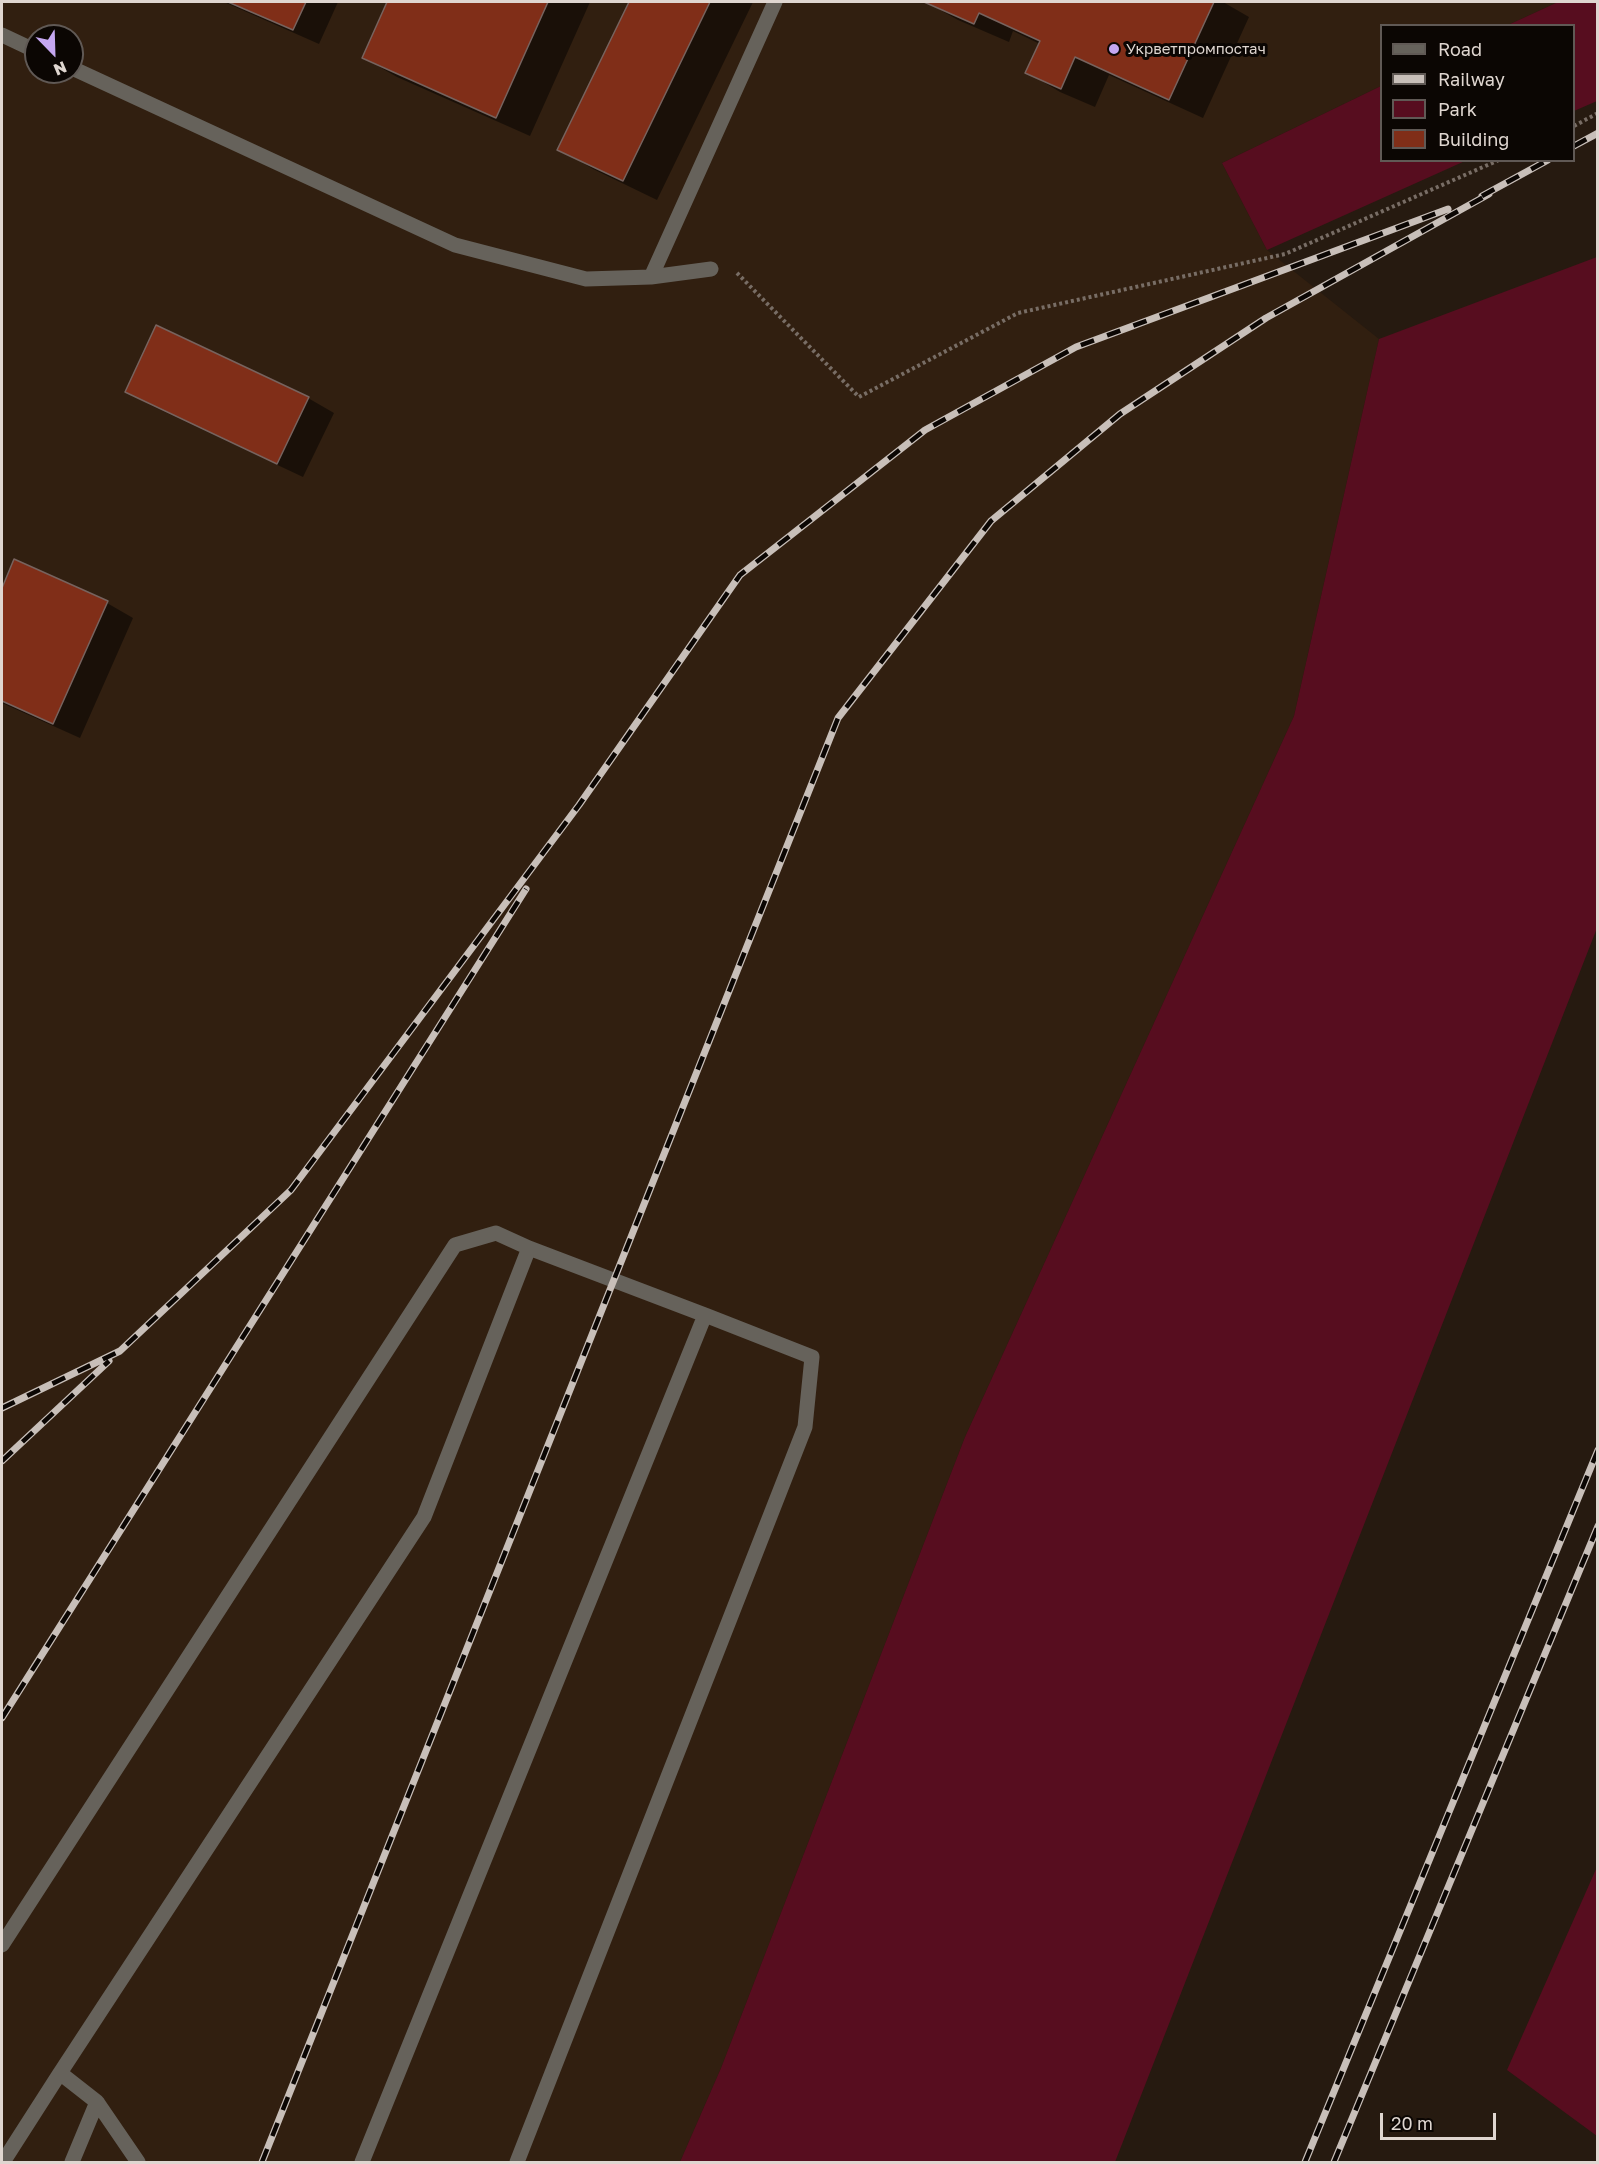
<!DOCTYPE html>
<html>
<head>
<meta charset="utf-8">
<style>
	body { margin:0 }
	#map { position:relative; width:1599px; height:2164px; overflow:hidden; background:#261a10; font-family:"Golos Text",sans-serif }
	canvas { display:block }
	.frame { position:absolute; inset:0; border:3px solid #dfd6d0; pointer-events:none }
	.legend { position:absolute; left:1380px; top:24px; width:195px; height:138px; box-sizing:border-box; background:#0b0603; border:2px solid #605955; margin:0; padding:8px 10px; list-style:none; font-size:18px; color:#dfd6d0 }
	.legend li { display:flex; align-items:center; gap:12px; height:30px }
	.legend b { width:30px; border:2px solid #605955 }
	.north { position:absolute; left:24px; top:24px; width:60px; height:60px; box-sizing:border-box; background:#0b0603; border:2px solid #605955; border-radius:50%; rotate:157deg; font-size:16px; font-weight:700; line-height:24px; text-align:center; color:#dfd6d0 }
	.north::after { content:''; display:block; margin:auto; width:21px; height:27px; background:#c5a7f1; clip-path:polygon(50% 0,100% 100%,50% 72%,0 100%) }
	.scale { position:absolute; left:1380px; top:2113px; width:116px; height:27px; box-sizing:border-box; border:3px solid #dfd6d0; border-top:0; padding-left:8px; font-size:18px; line-height:21px; white-space:nowrap; color:#dfd6d0; -webkit-text-stroke:4px #0b0603; paint-order:stroke }
</style>
</head>
<body>
<div id="map">
<canvas width="1599" height="2164"></canvas>
<div class="frame"></div>
<ul class="legend">
<li><b style="height:8px;background:#66625b"></b>Road</li>
<li><b style="height:8px;background:#c8bfb9"></b>Railway</li>
<li><b style="height:16px;background:#570d1f"></b>Park</li>
<li><b style="height:16px;background:#802e18"></b>Building</li>
</ul>
<div class="north">N</div>
<div class="scale">20 m</div>
</div>
<script>
const g = document.querySelector('canvas').getContext('2d');
g.lineJoin = 'round';
function fillPath(path, color) { g.fillStyle = color; g.fill(path, 'evenodd'); }
function strokePath(path, color, width, dash) { g.strokeStyle = color; g.lineWidth = width; g.lineCap = dash ? 'butt' : 'round'; g.setLineDash(dash || []); g.stroke(path); }
function write(font, color, halo, rows, align = 'center') {
  g.font = font + ' "Golos Text",sans-serif'; g.lineWidth = 6; g.setLineDash([]); g.textBaseline = 'middle'; g.strokeStyle = halo; g.fillStyle = color; for (const [text, x, y, turn = 0] of rows) {
    g.save(); g.translate(x, y); g.rotate((+turn || 0) * Math.PI / 180); g.textAlign = isNaN(turn) ? turn : align; if (halo) g.strokeText(text, 0, 0); g.fillText(text, 0, 0); g.restore();
  }
}
fillPath(new Path2D(`
	M2 2H1558L1508 25 1382 26 1381 86 1222 163 1267 250 1379 339 1294 716 965 1437 721 2068 680 2162H2ZM36 36H72V72H36Z`), '#311f10');
fillPath(new Path2D(`
	M1558 2H1597V101L1574 111V26L1508 25Z
	M1381 86 1382 160 1465 161 1267 250 1222 163Z
	M1597 257V928L1115 2162H680L721 2068 965 1437 1294 716 1379 339Z
	M1597 1867V2136L1507 2070Z`), '#570d1f');
fillPath(new Path2D(`
	M224 2H338L319 44Z
	M389 2H590L530 136 397 77 364 58Z
	M630 2H753L657 200 593 169 559 149Z
	M926 2H1223L1249 17 1203 118 1109 75 1095 107 1060 92 1027 72 1040 44 1013 31 1009 42 958 20Z
	M126 391 308 398 334 413 303 477 152 406Z
	M15 561 107 603 133 618 80 738 2 703V592Z`), '#0007');
const building = new Path2D(`
	M228 2H306L293 30Z
	M387 2H548L496 118 362 58Z
	M629 2H710L623 181 557 150Z
	M924 2H1214L1169 100 1075 57 1061 89 1025 73 1040 41 979 13 974 24Z
	M156 325 309 397 277 464 125 392Z
	M14 559 108 601 53 724 2 701V588Z`);
fillPath(building, '#802e18');
strokePath(building, '#77635e', 1.5);
strokePath(new Path2D(`
	M1574 126 1598 113
	M737 273 859 397 1018 313 1285 254 1499 160`), '#786d65', 4, [3, 3]);
strokePath(new Path2D(`
	M2 35 36 51
	M72 68 455 245 586 279 651 277 711 269
	M651 277 775 2
	M2 1945 455 1245 496 1233 529 1248
	M97 2102 138 2162
	M3 2162 60 2073
	M72 2162 97 2102 60 2073 424 1517 529 1248 705 1315
	M362 2162 705 1315 812 1357 805 1427 517 2162`), '#66625b', 15);
const rail = new Path2D(`
	M1574 146 1598 133
	M1482 196 1548 160
	M2 1408 120 1351 291 1190 579 805 740 575 925 430 1076 347 1448 209
	M2 1461 109 1361
	M2 1718 526 889
	M262 2162 838 718 991 521 1120 414 1266 318 1489 194
	M1305 2162 1598 1450
	M1334 2162 1598 1526`);
strokePath(rail, '#c8bfb9', 7);
strokePath(rail, '#0b0603', 4.5, [14]);
for (const [x, y, r, color] of [
	[1114,49,6,"#c5a7f1"]
]) { const dot = new Path2D(); dot.arc(x, y, r, 0, 2 * Math.PI); g.fillStyle = color; g.fill(dot); strokePath(dot, '#0b0603', 2); }
write('15px', '#dfd6d0', '#0b0603', [
	["Укрветпромпостач",1126,49]
], 'left');
</script>
</body>
</html>
